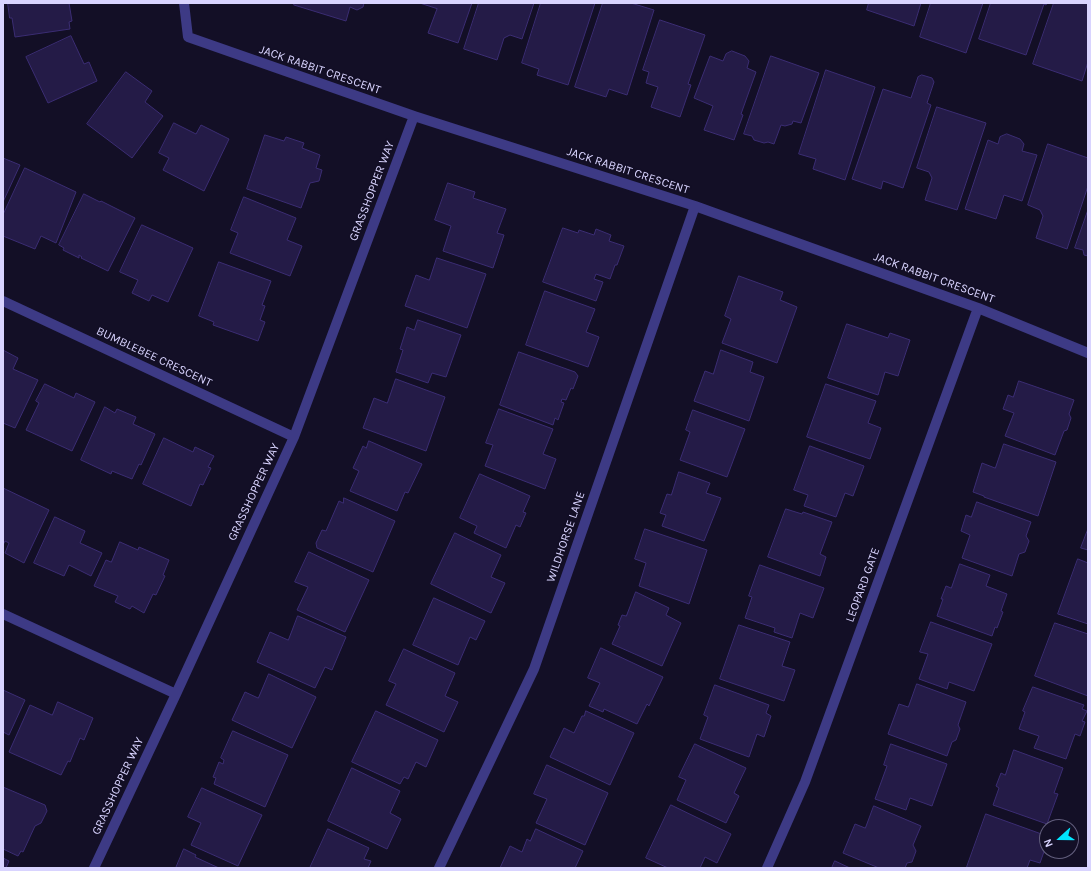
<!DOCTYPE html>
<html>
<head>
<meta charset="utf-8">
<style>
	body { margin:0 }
	#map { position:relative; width:1091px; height:871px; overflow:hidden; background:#130f26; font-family:Karla,sans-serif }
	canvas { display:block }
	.frame { position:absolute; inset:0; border:4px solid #d9d4ff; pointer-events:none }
	.north { position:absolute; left:1039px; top:819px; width:40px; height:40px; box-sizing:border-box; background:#130f26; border:1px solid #625e7d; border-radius:50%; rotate:249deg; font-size:11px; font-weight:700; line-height:16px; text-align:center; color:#d9d4ff }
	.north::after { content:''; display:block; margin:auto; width:14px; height:18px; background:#00e5ff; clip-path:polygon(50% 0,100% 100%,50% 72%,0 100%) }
</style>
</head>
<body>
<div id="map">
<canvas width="1091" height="871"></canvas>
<div class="frame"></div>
<div class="north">N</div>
</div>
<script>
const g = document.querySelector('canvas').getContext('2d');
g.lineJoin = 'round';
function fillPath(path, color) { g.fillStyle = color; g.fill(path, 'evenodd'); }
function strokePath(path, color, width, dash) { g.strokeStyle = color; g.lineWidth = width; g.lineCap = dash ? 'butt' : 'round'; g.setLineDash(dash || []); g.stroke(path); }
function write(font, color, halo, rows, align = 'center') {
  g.font = font + ' Karla,sans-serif'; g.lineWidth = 3; g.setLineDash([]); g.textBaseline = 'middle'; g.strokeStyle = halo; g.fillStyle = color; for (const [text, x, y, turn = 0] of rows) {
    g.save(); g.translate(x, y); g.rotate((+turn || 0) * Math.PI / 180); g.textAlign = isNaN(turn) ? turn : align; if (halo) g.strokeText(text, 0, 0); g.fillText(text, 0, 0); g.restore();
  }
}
const building = new Path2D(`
	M8 3H69L72 21 69 22 70 29 15 37 12 18H10Z
	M295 3H364L363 7 357 10 350 7 346 21 294 5Z
	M420 3H472L458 43 428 33 437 9Z
	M479 3H534L522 39 510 35 504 38 497 60 464 49Z
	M541 3H595L568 85 537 75 539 69 522 63Z
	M603 3H631L654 10 627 95 609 89 606 97 575 87Z
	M869 3H921L914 26 867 10Z
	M931 3H983L966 53 920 37Z
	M991 3H1047L1046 5 1044 4 1026 55 979 39Z
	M1054 3H1088V62L1082 81 1033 64Z
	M660 20 705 35 688 84 691 85 680 117 651 107 658 87 646 83 649 72 643 70Z
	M71 36 84 64 89 62 97 81 48 103 26 57Z
	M732 51 745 56 749 61 747 68 756 72 741 114 743 115 734 140 704 130 713 106 694 98 710 56 723 61 726 54Z
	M771 56 819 73 801 123 793 121 792 124 785 126 781 125 774 144 768 142 764 143 754 140 752 136 744 134Z
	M826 70 875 87 845 180 813 169 816 159 799 154Z
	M126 72 152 91 145 102 163 116 132 158 87 124Z
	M922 75 932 78 934 82 927 103 931 105 903 188 883 181 881 189 852 179 883 89 911 98 918 77Z
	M937 107 986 123 957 210 925 200 932 178 929 172 917 168Z
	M174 123 196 134 201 125 229 139 204 191 163 170 169 158 159 153Z
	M1007 134 1020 139 1024 144 1022 151 1037 155 1022 201 1004 195 996 219 965 209 988 140 998 144 1000 137Z
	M265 135 284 141 286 137 304 143 302 148 320 155 316 168 322 170 319 181 310 183 301 208 247 189Z
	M1048 144 1088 158V186L1067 249 1036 238 1043 216 1040 210 1028 205Z
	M3 158 20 165 3 202Z
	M25 168 76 192 56 243 41 236 35 249 3 236V215Z
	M448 183 475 192 473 198 506 209 497 233 504 235 493 268 443 251 451 226 435 220Z
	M84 194 100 202 101 201 135 218 108 271 81 258 82 257 79 255V258L63 250 64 248 59 245Z
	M244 197 296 218 287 240 302 246 290 276 230 253 238 233 231 230Z
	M1088 210V256L1084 255 1083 250 1075 248Z
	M142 225 193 248 168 302 152 295 149 301 132 293 138 280 120 272Z
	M563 228 578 233 579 230 594 235 596 229 611 235 609 241 624 246 617 265H615L610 279 596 274 594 279 603 282 596 301 543 282Z
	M437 258 486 274 467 328 405 306 416 275 429 280Z
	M219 262 271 281 262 305 265 306 260 320 265 322 258 341 213 325 214 322 199 316Z
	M739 276 783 292 780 300 797 307 777 363 722 343 731 319 725 316Z
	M545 291 595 309 586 332 599 337 588 367 526 345Z
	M418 320 461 335 446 377 432 373 428 383 396 372 403 350 400 349 407 327 414 330Z
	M847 324 888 338 890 333 910 340 898 376 885 372 878 395 828 378Z
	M3 350 18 358 13 369 38 380 15 428 3 423Z
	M721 350 753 362 750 372 764 377 749 421 694 401 705 371 713 374Z
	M519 352 575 372 578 376 573 389 571 388 566 400 562 399 561 402 564 403 558 420 555 418 553 425 500 405Z
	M396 379 445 397 426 451 363 428 374 398 387 403Z
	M1019 381 1074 400 1069 414 1071 418 1067 430 1064 431 1055 455 1005 436 1014 413 1003 409 1008 395 1013 397Z
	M45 384 74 398 76 393 95 402 72 451 26 430 39 403 36 401Z
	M826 384 876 401 868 423 881 428 870 459 807 437Z
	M105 407 115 413 117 409 136 417 133 424 155 434 141 465 139 464 132 479 112 471 111 474 81 460Z
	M499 409 553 429 543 454 556 459 545 489 485 466 493 445 486 443Z
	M693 410 745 429 727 477 680 460 690 432 686 430Z
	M164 438 193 452 195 447 214 456 208 467 211 468 203 485 200 484 191 506 143 484Z
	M369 441 422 464 408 493 405 492 397 511 350 491 359 471 353 468 363 446 366 448Z
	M1004 444 1056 462 1038 516 984 497V496L973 492 982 463 995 468Z
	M810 446 864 466 853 496 845 493 836 517 804 506 808 495 794 490Z
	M679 472 710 483 706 493 721 498 704 541 662 526 666 515 660 513 667 494 671 495Z
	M480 474 530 496 523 512 526 513 520 527 516 525 506 548 474 533 477 526 460 518Z
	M3 488 49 510 24 563 5 553 9 543 5 541 3 545Z
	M344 498 395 521 373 572 317 548 316 543 322 530 326 531 339 501 343 503Z
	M977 502 1031 522 1026 536 1029 541 1025 552 1019 554 1012 576 962 558 970 535 961 531 966 515 971 517Z
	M786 509 802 514 803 512 832 522 820 554 826 557 820 576 768 557Z
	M55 517 85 531 80 543 102 553 91 576 69 565 64 576 34 563Z
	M645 529 707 550 689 604 639 586 646 563 635 559Z
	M1088 529V550L1081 548Z
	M455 533 501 555 491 577 505 583 491 613 431 584Z
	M120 542 138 550 139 547 169 560 163 575 165 576 156 595 153 594 144 613 132 606 130 609 115 602 118 596 94 586 106 560 111 562Z
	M309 552 369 580 345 632 297 610 308 587 295 582Z
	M1078 559 1088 563V624L1058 614Z
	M960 564 990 575 986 586 1007 594 1001 611 1003 612 997 628 995 627 992 636 937 616 943 599H941L946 586 951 588Z
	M760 565 824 588 813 618 800 613 792 638 774 632 775 628 745 618 752 597 749 596Z
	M636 592 669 608 666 615 681 623 662 666 612 644 620 626 618 625 622 615 626 616Z
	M434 598 485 621 476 640 470 637 458 665 413 645Z
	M298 616 346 637 332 670 325 667 315 688 257 662 270 632 288 640Z
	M931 622 992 644 974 691 949 682 947 689 919 679 928 654 920 652Z
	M1055 623 1088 634V696L1035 676Z
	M739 625 790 642 782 666 795 670 784 701 720 679Z
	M601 648 663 677 649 706 647 704 637 724 604 709 603 712 589 706 600 683 588 678Z
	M404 649 455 673 445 696 458 702 444 732 386 705 396 684 389 681Z
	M269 674 316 697 292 748 232 720 245 692 258 698Z
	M917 684 966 702 958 725 960 729 956 740 952 742 947 756 888 734 899 704 908 707Z
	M715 685 769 705 766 713 771 716 764 737 757 734 749 757 700 739 708 717 704 715Z
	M1033 687 1084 705 1082 709 1087 711 1082 721 1085 722 1080 736 1075 734 1066 759 1034 748 1039 736 1019 729 1025 712 1023 711Z
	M3 690 25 700 9 735 3 732Z
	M58 702 93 718 84 740 80 738 70 762 68 761 61 775 9 752 30 705 52 715Z
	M376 711 438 740 426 767 416 762 408 779 404 777 400 784 352 762Z
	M586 711 634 733 610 785 550 757 564 728 574 733 582 716H584Z
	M233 731 288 755 265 807 214 784 216 778 213 777 219 762 223 764 224 760 221 758Z
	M695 744 746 768 734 793 739 796 726 823 677 800 686 780 679 777Z
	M891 744 947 764 932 806 910 798 906 810 875 799 887 766 884 765Z
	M1014 750 1063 768 1054 793 1058 794 1047 824 993 805 999 788 996 786 1001 773 1005 775Z
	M547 765 608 793 585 845 536 823 547 799 534 794Z
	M352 768 400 791 390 813 401 819 387 849 328 821Z
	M3 787 45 805 47 811 41 823 35 826 23 852 21 851 18 856 3 849Z
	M202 788 262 815 238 866 191 845 201 823 188 817Z
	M671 805 731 834 717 863 705 857 700 868H668L646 858Z
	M874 806 921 826 913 845 916 851 912 862 907 863 905 868H879L843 853 855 824 865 828Z
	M986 814 1047 836V843L1040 863 1030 860 1027 868H970L967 867Z
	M328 829 369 848 364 859 371 861 368 868H310Z
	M536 829 583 851 575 868H500L510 846 522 852 527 839 530 841Z
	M184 849 196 855 195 857 219 868H176Z
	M3 858 9 861 6 868H3Z
	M835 861 850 868H832Z`);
fillPath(building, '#241b47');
strokePath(building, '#3b2d73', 1);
strokePath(new Path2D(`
	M184 3 188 37 414 116 695 206 978 308 1088 353
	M3 301 294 437
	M3 614 176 694
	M94 868 176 694 294 437 414 116
	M439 868 534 669 695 206
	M767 868 805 782 978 308`), '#3d3a85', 10);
write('12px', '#d9d4ff', '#130f26', [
	["JACK RABBIT CRESCENT",320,70,19],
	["JACK RABBIT CRESCENT",628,171,18],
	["GRASSHOPPER WAY",372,191,-69],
	["JACK RABBIT CRESCENT",934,278,20],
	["BUMBLEBEE CRESCENT",154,357,25],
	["GRASSHOPPER WAY",254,492,-65],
	["WILDHORSE LANE",566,537,-71],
	["LEOPARD GATE",863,585,-70],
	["GRASSHOPPER WAY",118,786,-65]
]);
</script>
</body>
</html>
